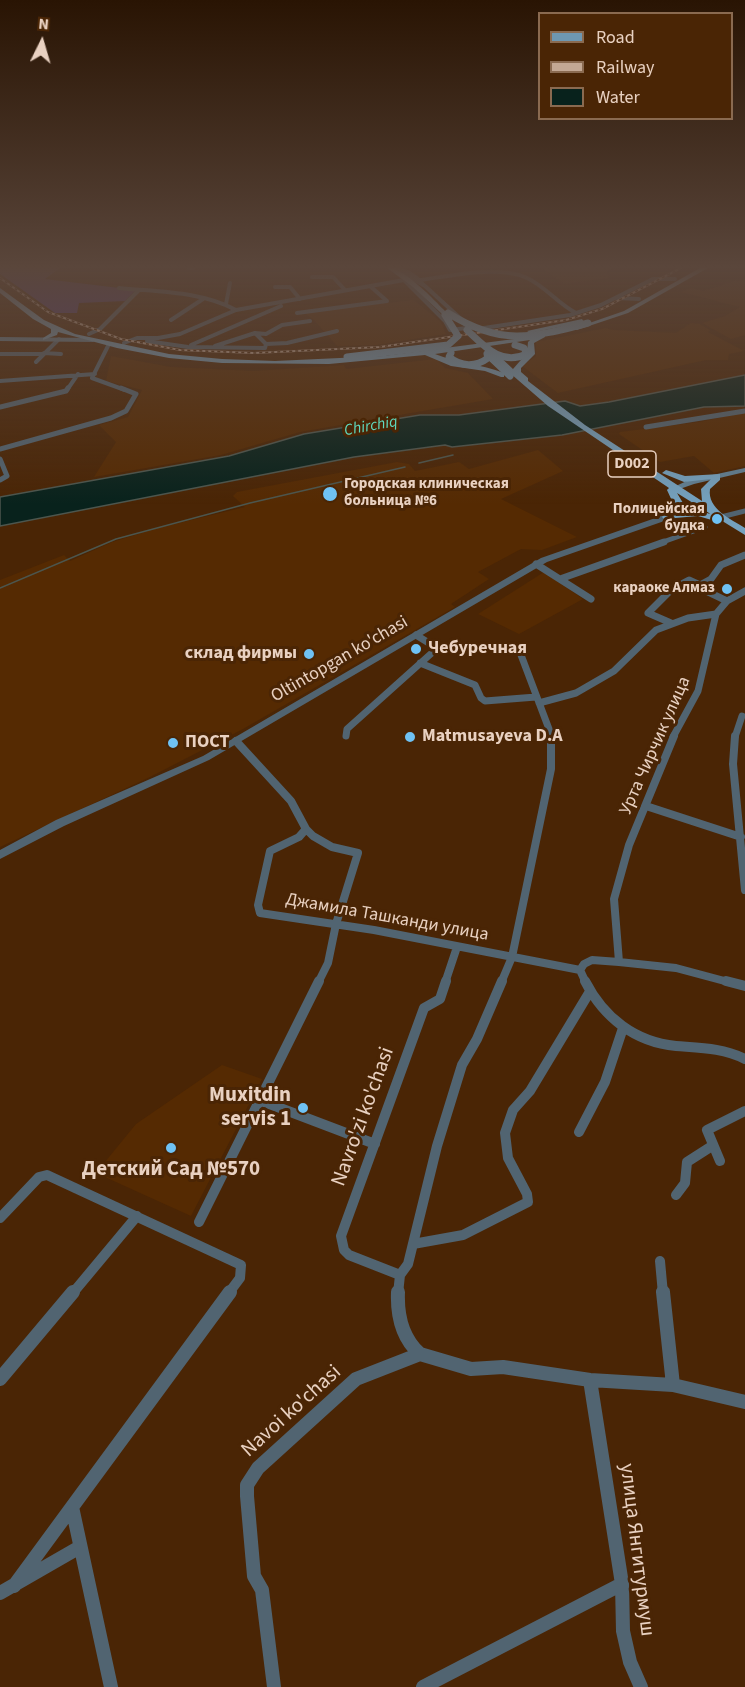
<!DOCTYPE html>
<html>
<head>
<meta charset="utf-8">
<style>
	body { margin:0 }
	#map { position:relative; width:745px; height:1687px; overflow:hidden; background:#4a2505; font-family:"Source Sans 3",sans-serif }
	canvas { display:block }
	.legend { position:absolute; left:538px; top:12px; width:195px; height:108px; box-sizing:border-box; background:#4a2505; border:2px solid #8a6a50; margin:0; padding:8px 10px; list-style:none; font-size:18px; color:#e9d1c1 }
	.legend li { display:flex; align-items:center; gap:12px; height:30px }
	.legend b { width:30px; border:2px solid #8a6a50 }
	.north { position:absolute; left:12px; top:12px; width:60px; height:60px; -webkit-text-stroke:4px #4a2505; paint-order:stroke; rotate:5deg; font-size:16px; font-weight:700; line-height:24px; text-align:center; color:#e9d1c1 }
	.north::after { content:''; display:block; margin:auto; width:21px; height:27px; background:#e9d1c1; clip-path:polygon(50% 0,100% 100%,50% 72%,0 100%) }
</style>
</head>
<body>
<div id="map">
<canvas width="745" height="1687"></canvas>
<ul class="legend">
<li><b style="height:8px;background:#6e97b1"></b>Road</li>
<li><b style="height:8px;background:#c3a894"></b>Railway</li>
<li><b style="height:16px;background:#08221c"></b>Water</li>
</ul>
<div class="north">N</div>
</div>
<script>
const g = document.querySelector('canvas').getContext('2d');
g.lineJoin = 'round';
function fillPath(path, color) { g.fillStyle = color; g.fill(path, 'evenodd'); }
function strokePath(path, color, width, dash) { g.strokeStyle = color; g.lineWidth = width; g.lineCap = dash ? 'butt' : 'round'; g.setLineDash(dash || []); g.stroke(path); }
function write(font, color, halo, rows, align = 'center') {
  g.font = font + ' "Source Sans 3",sans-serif'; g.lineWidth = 6; g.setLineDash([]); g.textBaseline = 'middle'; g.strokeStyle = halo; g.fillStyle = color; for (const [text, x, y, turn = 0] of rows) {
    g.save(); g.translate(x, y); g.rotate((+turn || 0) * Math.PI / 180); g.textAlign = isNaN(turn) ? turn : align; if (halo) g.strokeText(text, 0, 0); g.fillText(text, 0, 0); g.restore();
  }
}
fillPath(new Path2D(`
	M542 268H614L607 271 609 278 564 284Z
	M737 280 745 282V335L731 339 702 323 725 316 740 307 681 292 691 288 704 291Z
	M414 300 441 322 446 334 376 345 337 346 314 320 303 312Z
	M691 323 700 324 710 330 708 332 744 351 729 354 728 360H706L558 393 522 366 536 356V342L606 328 613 330 676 333Z
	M111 356 171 367 254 371 344 365 346 369 436 359 445 368 468 373 493 399 300 432 221 455 94 477 116 442 99 425 128 417 142 390 106 381Z
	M745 412V466L714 473 694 456 660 462 619 434 620 432 699 422Z
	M538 450 563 471 501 499 577 537 542 550 521 549 478 572 489 579 451 604 455 607 243 729 150 777 0 847V580L64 555 70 561 112 542 158 528 245 507 233 496 237 492 397 462 409 464 415 471 459 462 469 469Z
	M544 572 583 599 519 634 478 614Z
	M222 1065 262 1079 191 1216 96 1173 136 1124Z`), '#552a02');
fillPath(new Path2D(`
	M0 268H60L45 279 136 290 125 301 79 303 77 313H55L0 274Z`), '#4f387b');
const water = new Path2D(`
	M745 375V406L704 407 562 435 452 447 445 445 354 457 0 526V497L229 456 304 434 420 415H459L565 401 580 406 609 402Z`);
fillPath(water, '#08221c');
strokePath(water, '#4c564e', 1.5);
strokePath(new Path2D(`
	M419 463 453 455
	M0 588 116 539 250 503 405 467`), '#4c564e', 1.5);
strokePath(new Path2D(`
	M189 268H193
	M394 268 425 286 460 318
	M312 277H333L345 290
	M420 280C450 276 499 265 527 278 545 286 558 304 576 313
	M275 287H290L300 299
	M119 288C157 292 201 291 236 310
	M617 298 639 299
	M226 304 230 283
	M297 313 387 301 370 286
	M171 320 203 299
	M484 328 570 315 601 305 653 279H675
	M89 334 100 329 139 290
	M147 341 188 347 265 348 266 344 255 333
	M124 343 137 338H158L180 334 236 310 404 280 445 321 450 330 475 327
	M109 344 92 378 125 390
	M266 344 287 343 337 331
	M191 345 281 306
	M215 346 255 333 266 334 282 325 310 321
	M44 353 61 354
	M0 354H43
	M36 362 59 339
	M0 381 95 374
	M67 390 78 374`), '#516471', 4);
strokePath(new Path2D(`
	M0 407 66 391 68 388
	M646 427 745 411
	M0 449 111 418 126 411 136 394 121 388
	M0 459 7 476 0 480
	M721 517 745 511
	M660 543 705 527`), '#516471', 5);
strokePath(new Path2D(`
	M536 564 591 599
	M560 579 664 542
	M700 585 702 589 727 601
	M671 623 648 613 672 589 689 580 700 585 711 579 721 565 745 555
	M518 647 552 737
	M420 663 475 685 481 698 485 701 536 697
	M539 703 576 693 614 671 656 630 688 618 716 614
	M346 736 347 729 434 651 432 645 416 635
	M673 737 698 691 716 614 727 601 745 591
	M735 737 742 716`), '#516471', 7);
strokePath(new Path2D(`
	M735 736 733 764 745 890
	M236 741 291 801 306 829 313 836 332 847 358 853 336 924 328 963 318 983
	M646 806 741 837
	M306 829 299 837 270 851 258 905 260 913 374 930 580 970 584 964 592 960 619 962 676 968 732 983
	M619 962 614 899 629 845 674 736
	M580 970 586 983
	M445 983 457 947
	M501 983 512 957 551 769V736`), '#516471', 8);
strokePath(new Path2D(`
	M585 981C604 1018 635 1042 676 1046 701 1048 723 1048 745 1059
	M726 981 745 986
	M259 1100 375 1144
	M579 1132 605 1082 623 1028
	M720 1161 707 1130 745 1111
	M676 1195 685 1183 687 1162 712 1146
	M0 1218 39 1177 47 1175 241 1265 240 1278 228 1294
	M199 1222 319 981
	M413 1244 463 1235 528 1202 527 1194 508 1158 505 1133 513 1110 530 1091 589 993
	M660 1261 663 1294
	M400 1275 349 1255 344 1250 341 1236 424 1008 440 999 446 981
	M72 1294 137 1216
	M398 1294 400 1275 408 1264 437 1146 462 1065 477 1039 502 981`), '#516471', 10);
strokePath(new Path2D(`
	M398 1292C397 1316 402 1338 420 1354
	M663 1292 673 1385
	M0 1379 73 1292
	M590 1380 622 1584 623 1631 630 1662 641 1687
	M14 1586 72 1507
	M0 1593 80 1547
	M111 1687 72 1507 230 1292
	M274 1687 262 1590 254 1576 247 1496V1485L258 1468 356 1379 420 1354 471 1369 503 1367 590 1380 673 1385 745 1402
	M423 1687 622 1584`), '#516471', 14);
fillPath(new Path2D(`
	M398 268C410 268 420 277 427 286L423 287 417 280Z
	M696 500 702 501 670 519 547 562 209 760 64 826 0 859V850L56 820 203 756 541 558 664 515Z`), '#516471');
fillPath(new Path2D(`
	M0 337 93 338 96 340 93 342 0 341Z
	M745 468V472L694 484 671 492 667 490 689 480Z`), '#618195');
fillPath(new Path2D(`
	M387 268C405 268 433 299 446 312V314H442L413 287Z`), '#6e97b1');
fillPath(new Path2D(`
	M700 268H708L628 313 577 330 572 329 624 311Z
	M0 288 44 320 75 334 169 354 222 359 275 361 383 356 545 335V337L534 343 535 354 521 368V372L528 378V381L585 425 702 501 701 489 711 479 684 482 662 473 666 470 685 476 720 474V480L710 489C707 509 731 519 745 528V535L719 519 715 521 698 516 664 519 662 517 673 503 667 490 669 488 548 406 488 354 495 352 513 369 527 353 528 342 530 340 435 354C457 363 481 364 504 373V377H501L485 371 451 366 425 355 329 364 222 363 169 358 117 348 58 332 57 335 43 340V338L51 333V329L33 319 0 293ZM677 493 709 513 710 514 698 510 675 513 683 503Z
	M582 319 584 322 530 333 527 331Z`), '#74a1be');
const rail = new Path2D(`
	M0 278 48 312 121 339 180 350 254 353 380 347 566 320 602 309 681 268`);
strokePath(rail, '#c3a894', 2);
strokePath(rail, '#4a2505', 1.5, [3]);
strokePath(new Path2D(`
	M448 313C500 346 531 338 588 323
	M467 330C485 347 501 366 527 354L524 348 515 345
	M451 353 449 357C461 367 476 367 488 358L487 354
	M489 356 510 376
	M347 357 448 345 458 336 445 315`), '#74a1be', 7);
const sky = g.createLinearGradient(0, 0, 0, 504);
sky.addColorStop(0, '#291403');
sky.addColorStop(0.53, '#5a463b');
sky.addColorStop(1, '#5a463b00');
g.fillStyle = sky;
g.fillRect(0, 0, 745, 504);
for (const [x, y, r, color] of [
	[330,494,8,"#6fc2f4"],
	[717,519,6,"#6fc2f4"],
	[727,589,6,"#6fc2f4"],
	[416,649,6,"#6fc2f4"],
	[309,654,6,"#6fc2f4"],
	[410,737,6,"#6fc2f4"],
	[173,743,6,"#6fc2f4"],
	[303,1108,6,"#6fc2f4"],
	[171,1148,6,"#6fc2f4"]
]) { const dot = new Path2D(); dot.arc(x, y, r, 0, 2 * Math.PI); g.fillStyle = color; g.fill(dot); strokePath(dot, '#4a2505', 2); }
write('bold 15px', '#e9d1c1', '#4a2505', [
	["Городская клиническая",344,485,"left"],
	["больница №6",344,502,"left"],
	["Полицейская",705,510],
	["будка",705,527],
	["караоке Алмаз",715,589]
], 'right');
write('italic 16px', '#5fdabf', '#4a2505', [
	["Chirchiq",371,427,-10]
]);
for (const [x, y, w] of [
	[632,464,48]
]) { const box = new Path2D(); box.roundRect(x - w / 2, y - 13, w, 26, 4.5); g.fillStyle = '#4a2505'; g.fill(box); strokePath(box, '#e9d1c1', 1.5); }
write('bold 16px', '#e9d1c1', null, [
	["D002",632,464]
]);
write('bold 18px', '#e9d1c1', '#4a2505', [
	["Чебуречная",428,649],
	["склад фирмы",297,654,"right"],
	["Matmusayeva D.A",422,737],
	["ПОСТ",185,743]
], 'left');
write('18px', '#e9d1c1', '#4a2505', [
	["Oltintopgan ko'chasi",340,660,-30],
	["Урта Чирчик улица",656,746,-66],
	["Джамила Ташканди улица",387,918,10]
]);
write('bold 21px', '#e9d1c1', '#4a2505', [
	["Muxitdin",291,1096],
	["servis 1",291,1120],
	["Детский Сад №570",171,1170,"center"]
], 'right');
write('21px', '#e9d1c1', '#4a2505', [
	["Navro'zi ko'chasi",364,1117,-70],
	["Navoi ko'chasi",292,1412,-42],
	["улица Янгитурмуш",636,1550,83]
]);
</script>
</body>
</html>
